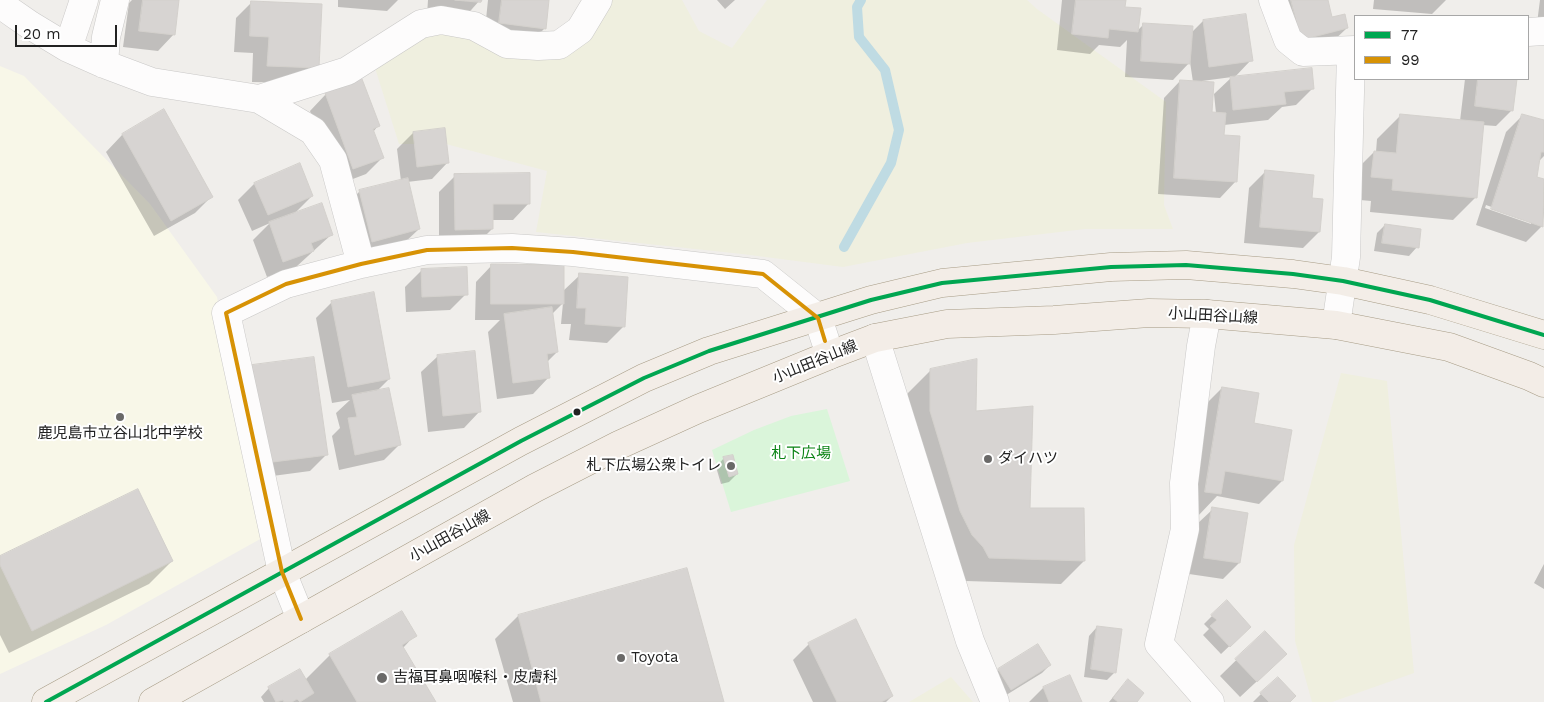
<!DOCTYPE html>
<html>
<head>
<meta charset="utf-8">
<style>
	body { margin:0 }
	#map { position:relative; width:1544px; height:702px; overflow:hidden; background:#f0eeeb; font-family:"Work Sans",sans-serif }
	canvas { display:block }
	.legend { position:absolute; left:1354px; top:15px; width:175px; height:65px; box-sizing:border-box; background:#fff; border:1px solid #a7a7a7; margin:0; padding:6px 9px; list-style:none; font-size:15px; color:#222 }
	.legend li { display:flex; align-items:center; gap:10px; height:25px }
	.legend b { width:25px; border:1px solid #a7a7a7 }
	.scale { position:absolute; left:15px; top:25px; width:102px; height:22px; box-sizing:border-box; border:2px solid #222; border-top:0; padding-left:6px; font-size:15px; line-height:18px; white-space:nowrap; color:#222; -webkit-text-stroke:4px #fff; paint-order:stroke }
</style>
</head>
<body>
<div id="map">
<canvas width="1544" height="702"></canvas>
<ul class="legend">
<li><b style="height:6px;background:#00a651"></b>77</li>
<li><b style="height:6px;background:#d79205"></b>99</li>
</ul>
<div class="scale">20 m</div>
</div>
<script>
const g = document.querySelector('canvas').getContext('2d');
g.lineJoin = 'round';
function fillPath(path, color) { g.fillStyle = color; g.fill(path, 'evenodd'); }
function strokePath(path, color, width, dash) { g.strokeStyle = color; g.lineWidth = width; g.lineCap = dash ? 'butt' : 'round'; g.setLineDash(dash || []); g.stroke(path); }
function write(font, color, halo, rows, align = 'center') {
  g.font = font + ' "Work Sans","Noto Sans JP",sans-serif'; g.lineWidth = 4; g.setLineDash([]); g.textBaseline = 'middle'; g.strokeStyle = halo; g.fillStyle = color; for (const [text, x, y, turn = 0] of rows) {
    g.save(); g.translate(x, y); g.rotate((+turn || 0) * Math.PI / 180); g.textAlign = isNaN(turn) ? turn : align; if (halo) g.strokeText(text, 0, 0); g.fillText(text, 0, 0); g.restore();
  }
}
fillPath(new Path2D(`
	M0 66 24 76 150 204 217 297 262 538 106 625 0 674Z`), '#f8f7e8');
fillPath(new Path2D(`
	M606 0H682L699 31 732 48 767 0H1027L1037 9 1166 102 1164 205 1173 229H1085L967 243 843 267 742 254 536 232 547 171 446 144H399L375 68 429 30 547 56Z
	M1341 373 1387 381 1414 673 1332 702H1312L1295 641 1294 545Z
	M951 677 973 702H909Z`), '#efefdf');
fillPath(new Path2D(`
	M827 409 850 481 731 512 712 450 754 430 791 416Z`), '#daf5da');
fillPath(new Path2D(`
	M132 0H178L174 34 158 51 123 47 129 3Z
	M338 0H398L387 11 338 7Z
	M428 0H480L464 18 427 15Z
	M488 0H548L545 28 529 44 484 39Z
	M717 0H735L725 9Z
	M1062 0H1125L1124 8 1137 31 1144 24 1191 33 1203 21 1251 60 1234 78 1312 89 1296 105 1282 107 1268 120 1224 125 1223 136 1236 181 1220 198 1158 194 1164 98 1180 81 1193 82 1190 62 1173 80 1125 77 1127 40 1120 47 1099 45 1090 54 1057 50ZM1232 77 1214 94 1216 113H1211L1202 81Z
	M1284 0H1327L1332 19 1347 28 1330 44 1285 56 1273 11Z
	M1374 0H1446L1432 14 1373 9Z
	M1540 0H1544V32L1536 31Z
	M252 2 318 67 301 83 252 82 253 53 234 52 236 18Z
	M1465 79H1516L1512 110 1496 126 1482 125 1476 197 1453 220 1370 212 1371 201 1349 199 1351 175 1374 152H1376L1377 139 1400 116 1460 121Z
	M326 94 378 126 373 132 382 158 366 174 337 185 310 111Z
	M164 111 212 196 195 213 154 236 106 152 122 135Z
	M1523 115 1544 121V156L1538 162 1535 178 1544 180V213L1542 226 1526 242 1476 225 1506 132ZM1486 205 1531 221V224L1485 208Z
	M413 133 448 162 432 179 407 182 419 229 402 245 356 257 344 207 360 191 401 181 397 149Z
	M1265 172 1310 199 1319 232 1303 248 1244 243 1249 188Z
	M455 176 529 203 513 220H492V229L476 245 439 246V192Z
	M254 184 312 196 293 215 332 234 296 267 267 277 253 240 270 223 252 231 238 200Z
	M1385 225 1417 247 1409 256 1374 251 1377 233Z
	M492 265 562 292 580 275 623 327 607 343 569 340 571 324H561L563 303 552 314 557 352 547 362 549 377 533 394 497 399 488 332 500 320H475L476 282Z
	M422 270 466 294 450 310 406 312 405 287Z
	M332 302 389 379 376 392 400 444 384 460 339 470 332 436 340 428 336 413 350 400 332 403 316 318Z
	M438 356 480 411 464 428 428 432 421 372Z
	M253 367 326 455 310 471 250 479 237 383Z
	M931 370 975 412 1029 510 1084 561 1061 584 966 581 960 570 907 434 908 393Z
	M1222 388 1253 424 1282 481 1259 504 1217 496 1197 517 1199 411Z
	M724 458 737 474 729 482 721 484 716 467Z
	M1213 509 1239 563 1223 579 1189 574 1196 525Z
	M0 558 172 561 149 584 9 653 0 635Z
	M1544 564V589L1534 583Z
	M402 612 415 635 403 648 434 702H264L261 697 269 688 305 680 330 655Z
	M518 616 722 702H513L495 639Z
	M1212 616 1241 635 1221 654 1203 635 1209 629 1204 624Z
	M1097 627 1115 672 1107 680 1084 677 1089 636Z
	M1265 632 1269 670 1240 697 1220 676Z
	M809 644 892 696 886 702H813L793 660Z
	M1050 665 1042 673 1003 697 991 678 999 670Z
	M1069 676 1081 702H1029L1043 688Z
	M1128 681 1136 702H1109L1120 689Z
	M1261 694 1288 702H1253Z`), '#0003');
strokePath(new Path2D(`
	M844 247 891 163 899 130 885 70 859 37 857 7 861 0`), '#bfdbe3', 10);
const building = new Path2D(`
	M143 0H179L175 35 139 31Z
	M455 0H482L481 2Z
	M502 0H549L546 29 499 23Z
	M1076 0H1126L1125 7 1141 8 1138 32 1109 29 1108 38 1072 34Z
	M1291 0H1328L1332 17 1345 14 1348 28 1301 40Z
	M251 1 322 4 319 68 267 66 269 37 250 36Z
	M1246 14 1253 61 1209 67 1203 20Z
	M1143 23 1193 26 1190 64 1141 61Z
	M1312 68 1314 89 1284 92 1286 104 1233 110 1230 77Z
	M362 79 380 126 373 129 384 158 353 169 325 93Z
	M1478 79H1517L1513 111 1475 106Z
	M1180 80 1214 82 1212 112 1226 113 1224 135 1240 136 1237 182 1174 178Z
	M164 109 213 197 171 221 122 134Z
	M1400 114 1484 122 1477 198 1392 190 1393 179 1371 177 1374 151 1396 153Z
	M1522 114 1544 120V152H1541L1537 177 1544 179 1543 227 1491 209Z
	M445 128 449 163 417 167 413 132Z
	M300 163 313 196 268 215 254 183Z
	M1265 170 1314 175 1312 198 1323 199 1320 232 1260 227Z
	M530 173V204H493V229L455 230 454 174Z
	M408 178 420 229 372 242 359 190Z
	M322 203 333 235 311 243 314 251 283 262 269 222Z
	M1385 224 1421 229 1419 248 1382 243Z
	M491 264 564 265V304H491Z
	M467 267 468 295 422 297 421 269Z
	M579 273 628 277 625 327 585 324 586 308H577Z
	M374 292 390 379 348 387 331 301Z
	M552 307 558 352 547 354 550 378 513 383 504 314Z
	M475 351 481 412 443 416 437 355Z
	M314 357 328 455 265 463 252 365Z
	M977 359 976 411 1033 406 1030 508H1084L1085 561 989 558 983 547 972 535 960 511 930 411V369Z
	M1222 387 1259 393 1254 423 1292 430 1283 481 1225 471 1221 494 1205 492Z
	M389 388 401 445 355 455 348 418 357 417 352 395Z
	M733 455 738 474 729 477 723 457Z
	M138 489 173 561 32 631 0 565V556Z
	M1212 507 1248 513 1240 563 1204 558Z
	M687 568 724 702H541L518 615Z
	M1227 600 1251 627 1230 647 1210 626 1217 620 1211 615Z
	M402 611 417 636 402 645 436 702H357L329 654Z
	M856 619 893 696 881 702H837L808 643Z
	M1097 626 1122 629 1116 673 1091 669Z
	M1265 631 1287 654 1257 682 1235 659Z
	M1038 644 1051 665 1011 690 998 669Z
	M300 669 314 693 300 702 297 699 292 702H284L283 700 276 702 268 687Z
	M1070 675 1082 702H1049L1043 687Z
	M1278 677 1296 696 1290 702H1269L1260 693Z
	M1128 679 1144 693 1137 702H1118L1113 698Z`);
fillPath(building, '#d7d4d2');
strokePath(building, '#d3d0cc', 1);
const minor = new Path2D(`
	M0 0 4 7 30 25 68 48 104 64 152 82 259 99 313 131 333 160 361 264
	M1273 0 1288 40 1303 52 1355 50
	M1528 32 1544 31
	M68 48 84 0
	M104 64 106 37 115 0
	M259 99 347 71 421 24 441 20 474 26 507 44 538 46 559 45 580 30 598 0
	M1207 314 1201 346 1184 483 1185 529 1159 644 1210 702
	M1336 325 1346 257 1351 51
	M875 338 970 641 995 702
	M301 619 282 572 226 313 286 284 361 264 427 250 512 248 573 252 763 274 818 318 830 355`);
const major = new Path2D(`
	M46 702 521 441 644 378 709 351 871 300 942 283 1111 267 1186 265 1293 274 1343 281 1430 300 1544 335
	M153 702 535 488 619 445 698 409 830 355 875 338 947 324 1054 320 1149 313 1207 314 1336 325 1449 347 1529 376 1544 383`);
strokePath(minor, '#c9c8c7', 29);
strokePath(major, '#a79c86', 29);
strokePath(minor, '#fdfcfc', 28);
strokePath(major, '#f3ede7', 28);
strokePath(new Path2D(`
	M46 702 521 441 644 378 709 351 871 300 942 283 1111 267 1186 265 1293 274 1343 281 1430 300 1544 335`), '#00a651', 4);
strokePath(new Path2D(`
	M301 619 282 572 226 313 286 284 361 264 427 250 512 248 573 252 763 274 818 318 825 341`), '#d79205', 4);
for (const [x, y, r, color] of [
	[577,412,4.5,"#222"],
	[120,417,5,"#6a6968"],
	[988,459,5,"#6a6968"],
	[731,466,5,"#6a6968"],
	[621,658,5,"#6a6968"],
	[382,678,6,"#6a6968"]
]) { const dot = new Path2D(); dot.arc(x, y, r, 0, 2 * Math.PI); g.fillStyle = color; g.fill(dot); strokePath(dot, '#fff', 2); }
write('15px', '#222', '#fff', [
	["小山田谷山線",1213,316,3],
	["小山田谷山線",815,362,-22],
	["小山田谷山線",450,536,-29]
]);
write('15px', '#222', '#fff', [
	["鹿児島市立谷山北中学校",120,434,"center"],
	["ダイハツ",998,459],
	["札下広場公衆トイレ",721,466,"right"],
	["Toyota",631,658],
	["吉福耳鼻咽喉科・皮膚科",393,678]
], 'left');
write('15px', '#0c8416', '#fff', [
	["札下広場",801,454]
]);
</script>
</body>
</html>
